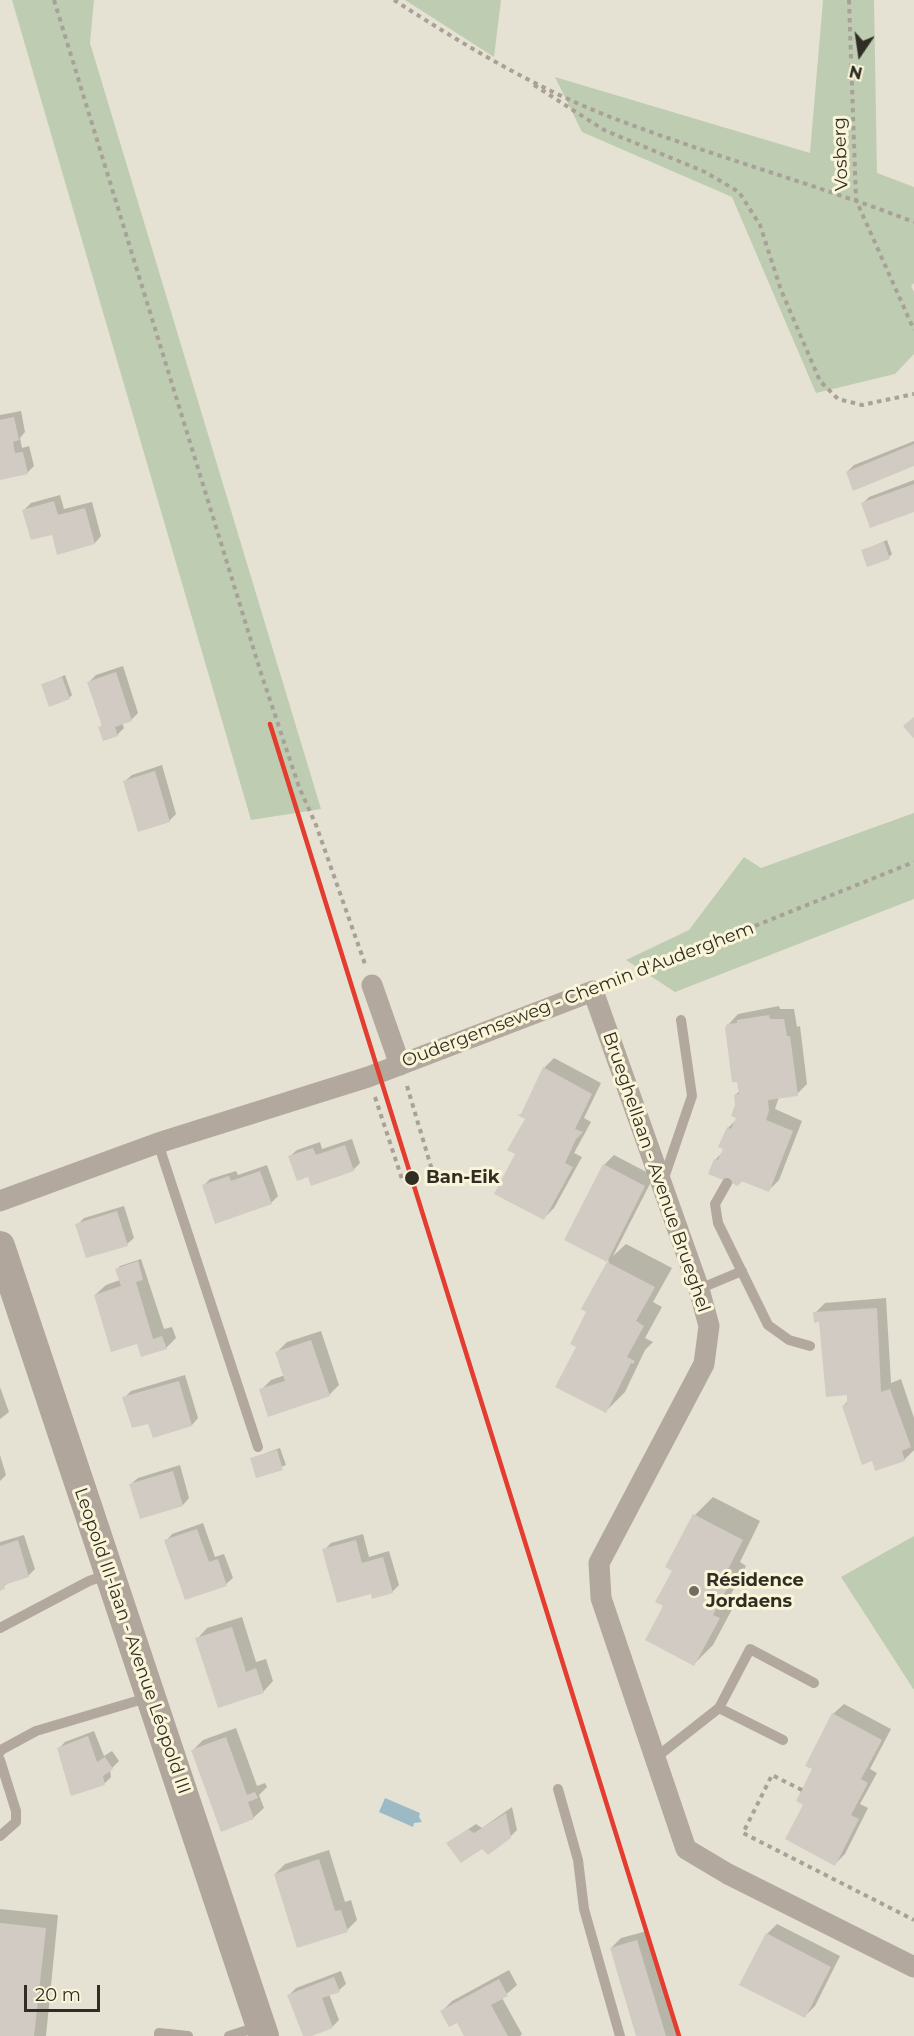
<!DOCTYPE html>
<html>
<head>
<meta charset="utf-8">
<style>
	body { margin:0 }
	#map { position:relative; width:914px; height:2036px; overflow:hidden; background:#e5e2d3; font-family:Montserrat,sans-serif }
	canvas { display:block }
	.north { position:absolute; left:830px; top:24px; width:60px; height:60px; -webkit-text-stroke:4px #faf5d9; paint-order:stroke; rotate:193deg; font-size:16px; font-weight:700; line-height:24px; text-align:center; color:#302e24 }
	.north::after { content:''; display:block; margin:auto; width:21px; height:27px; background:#302e24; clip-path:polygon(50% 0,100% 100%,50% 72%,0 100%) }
	.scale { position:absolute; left:24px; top:1985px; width:76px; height:27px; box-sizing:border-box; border:3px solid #302e24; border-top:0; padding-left:8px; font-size:18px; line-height:21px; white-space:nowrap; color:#302e24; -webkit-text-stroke:4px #faf5d9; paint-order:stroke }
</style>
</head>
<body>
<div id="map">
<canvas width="914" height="2036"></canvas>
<div class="north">N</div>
<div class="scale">20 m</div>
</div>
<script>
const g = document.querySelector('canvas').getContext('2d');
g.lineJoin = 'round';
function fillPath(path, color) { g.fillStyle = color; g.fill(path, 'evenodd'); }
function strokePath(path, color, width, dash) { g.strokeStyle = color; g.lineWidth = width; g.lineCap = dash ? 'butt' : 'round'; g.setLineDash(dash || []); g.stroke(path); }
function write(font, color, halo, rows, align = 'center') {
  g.font = font + ' Montserrat,sans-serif'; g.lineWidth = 6; g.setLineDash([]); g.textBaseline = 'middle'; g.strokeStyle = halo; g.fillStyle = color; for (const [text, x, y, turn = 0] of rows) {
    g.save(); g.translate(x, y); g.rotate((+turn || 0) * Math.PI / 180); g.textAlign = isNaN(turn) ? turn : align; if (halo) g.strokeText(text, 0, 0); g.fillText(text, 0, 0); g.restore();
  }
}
fillPath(new Path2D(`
	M12 0H94L90 43 321 809 251 820Z
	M405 0H501L494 57Z
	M823 0H874L877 173 914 187V283L911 286 914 292V354L895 374 816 393 732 197 582 132 555 77 810 153Z
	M914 813V899L675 992 626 960 689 930 744 857 761 868Z
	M914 1536V1690L841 1577Z`), '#beccb2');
fillPath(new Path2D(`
	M385 1798 420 1813 419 1817 422 1822 414 1823 413 1827 379 1812Z`), '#9cbac6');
fillPath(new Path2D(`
	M21 411 25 432 20 438 22 448 29 446 34 466 27 473 0 479V415Z
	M914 441V463L847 472 854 465Z
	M914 480V510L863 503 869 497Z
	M60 495 64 509 92 502 101 536 95 543 53 533 24 510 31 503Z
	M887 540 892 554 889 557 862 551Z
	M123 666 138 713 131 720 122 723 124 728 117 735 100 727 103 724 89 682 96 675Z
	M65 675 72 695 69 698 43 685Z
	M162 765 176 814 169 821 125 781 132 775Z
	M779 1006 780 1009H794L797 1027 800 1026 807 1084 797 1094 779 1097 775 1109 802 1121 779 1180 769 1190 743 1180 738 1185 715 1160 724 1151 728 1128 737 1119 735 1095 740 1091 728 1025 738 1014Z
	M554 1058 601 1083 584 1118 591 1122 574 1153 582 1157 554 1208 544 1218 517 1153 544 1068Z
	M352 1139 360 1163 353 1170 309 1175 290 1156 297 1150 320 1142 322 1149Z
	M614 1155 654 1176 613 1256 626 1244 672 1268 653 1302 662 1307 645 1338 653 1342 645 1350 625 1392 606 1411 578 1347 588 1311 609 1261 566 1239 604 1165Z
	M267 1165 278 1196 271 1203 203 1186 210 1179 236 1171 238 1175Z
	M124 1206 134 1238 127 1244 77 1225 84 1218Z
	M141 1259 164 1329 172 1327 176 1338 166 1348 138 1342 95 1295 106 1285 120 1280 117 1269 120 1266Z
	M886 1298 891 1383 901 1379 914 1418V1450L904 1460 872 1459 843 1406 848 1401 849 1394 821 1320 815 1313 825 1303Z
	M321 1331 339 1385 329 1395 261 1390 271 1380 285 1375 277 1352 287 1342Z
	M185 1375 198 1418 192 1425 149 1422 124 1398 131 1391Z
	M0 1387 9 1412 0 1419Z
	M280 1448 286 1465 257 1476 252 1458Z
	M0 1455 6 1475 0 1481Z
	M180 1465 189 1498 183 1505 131 1484 138 1478Z
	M713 1497 760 1521 740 1562 746 1566 730 1596 737 1600 713 1645 694 1664 665 1605 675 1570 695 1515Z
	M203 1523 215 1557 224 1554 233 1578 226 1584 166 1541 172 1534Z
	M363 1534 369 1557 389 1551 399 1585 392 1592H372L324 1550 331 1543Z
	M24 1535 35 1569 28 1576 11 1581 0 1589V1542Z
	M242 1617 256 1662 266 1659 273 1681 263 1692 197 1639 207 1628Z
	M844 1704 891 1729 870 1769 877 1773 860 1804 868 1808 845 1854 835 1864 805 1804 833 1714Z
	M236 1728 257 1786 265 1783 267 1787 259 1795 264 1808 253 1818 193 1750 203 1740Z
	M94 1731 104 1756 112 1751 119 1761 110 1770 111 1777 105 1783 59 1748 65 1742Z
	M512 1807 517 1830 510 1837 483 1847 448 1843 476 1824 482 1828Z
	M329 1850 345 1902 351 1900 357 1920 347 1930 275 1874 285 1864Z
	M0 1909 58 1915 46 2036H0Z
	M777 1924 840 1956 815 2006 804 2017 767 1934Z
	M647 1931 679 2036H638L611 1948 621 1938Z
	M509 1970 517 1985 502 1998 522 2034 520 2036H466L458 2021 442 2011 452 2001Z
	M341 1971 346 1984 339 1990 329 1994 339 2020 332 2027 304 2036 289 1995 296 1988Z`), '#0003');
fillPath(new Path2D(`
	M14 417 19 440 13 442 15 453 23 452 28 474 0 480V420Z
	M914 444V466L853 491 846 472Z
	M914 484V512L870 528 861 503Z
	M54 501 58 515 85 508 95 544 57 555 52 535 31 540 22 510Z
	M884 542 890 559 867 567 861 550Z
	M116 672 132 721 115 727 118 736 103 741 98 727 102 726 87 682Z
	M62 677 70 699 49 707 41 684Z
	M914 717V737L913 738 903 726Z
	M155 771 170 822 138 832 123 781Z
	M769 1015 770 1019H784L787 1036H790L798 1096 768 1100 769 1111 766 1120 793 1131 769 1192 741 1181 738 1186 708 1174 714 1159 718 1160 723 1149 718 1147 727 1127 731 1129 736 1118 731 1116 735 1105 734 1095 739 1094 737 1082H732L725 1028 727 1024 737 1023V1020Z
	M543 1067 592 1094 575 1129 583 1132 576 1139 565 1163 573 1167 544 1220 494 1194 515 1154 507 1150 525 1119 517 1115 521 1114Z
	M345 1145 354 1171 311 1186 308 1177 297 1181 288 1156 313 1148 316 1155Z
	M603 1164 645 1186 607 1262 564 1240Z
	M260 1171 272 1204 215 1224 202 1185 229 1176 231 1181Z
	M117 1211 128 1246 86 1258 75 1224Z
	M138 1261 143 1280 136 1282 153 1339 162 1336 167 1349 141 1357 137 1344 111 1352 94 1295 121 1286 115 1269Z
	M607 1262 655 1287 636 1321 644 1326 627 1357 635 1361 633 1364 631 1363 606 1413 555 1387 576 1347 570 1344 586 1312 581 1309Z
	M877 1308 881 1392 890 1389 911 1447 902 1451 905 1461 875 1471 872 1461 862 1465 842 1406 847 1404V1395L826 1397 819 1322 814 1323 813 1312Z
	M311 1340 330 1396 268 1417 259 1389 285 1381 275 1352Z
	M179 1381 192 1426 153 1438 148 1424 132 1428 122 1397Z
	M277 1450 283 1470 256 1478 250 1458Z
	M173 1471 183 1506 140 1519 129 1484Z
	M693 1514 743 1540 722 1581 729 1585 713 1615 720 1618 694 1666 645 1640 663 1606 655 1602 672 1571 665 1567Z
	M197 1529 209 1562 218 1559 227 1586 185 1600 164 1540Z
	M18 1540 29 1577 4 1585 5 1589 0 1591V1546Z
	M356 1540 362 1563 383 1557 393 1593 372 1599 371 1594 337 1603 322 1549Z
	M232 1627 246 1672 256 1668 264 1693 218 1708 195 1638Z
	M832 1713 882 1740 861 1779 868 1783 851 1815 859 1819 835 1866 785 1839 803 1805 796 1801 812 1769 805 1766Z
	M88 1736 97 1762 105 1757 113 1769 103 1776 105 1785 71 1796 57 1748Z
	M226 1737 247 1795 255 1792 258 1798 248 1802 254 1819 221 1832 191 1750Z
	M506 1813 511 1838 488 1855 482 1849 461 1863 446 1843 468 1829 474 1833Z
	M319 1859 335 1911 341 1910 348 1932 297 1948 274 1874Z
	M0 1923 46 1928 34 2036H0Z
	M766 1933 831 1967 805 2018 739 1985Z
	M637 1940 666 2036H636L610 1948Z
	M334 1977 340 1992 322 1998 333 2028 312 2036H303L287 1995Z
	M499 1979 508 1996 491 2005 508 2036H464L457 2023 449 2027 440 2011Z`), '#d2cbc4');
strokePath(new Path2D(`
	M54 0 260 670 299 787 316 825 365 964
	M394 0C464 45 535 88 613 118 712 156 815 184 914 222
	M849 0 856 200 914 330
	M534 85 604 130 705 172 739 192 760 225 781 290 820 381 838 399 862 405 914 394
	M613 983 914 862
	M407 1086 432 1170
	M375 1097 402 1179
	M802 1790 772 1775 743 1833 914 1920`), '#a9a198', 4, [4.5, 4.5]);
strokePath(new Path2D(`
	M158 1143 258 1447
	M663 1181 692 1096 681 1020
	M727 1183 715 1204 718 1223 768 1325 789 1340 810 1346
	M699 1289 742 1271
	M0 1628 89 1581 107 1575
	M719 1708 783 1740
	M0 1752 1 1750 36 1731 150 1697
	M654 1759 719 1708 750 1649 814 1683
	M0 1760 16 1811V1822L0 1836
	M558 1789 578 1860 584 1909 620 2036
	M159 2036V2033L188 2036
	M229 2036 260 2026`), '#b2a89e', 10);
strokePath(new Path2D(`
	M372 985 400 1065
	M0 1201 158 1143 368 1077 593 991 699 1289 709 1326 704 1364 599 1563 601 1598 686 1849 728 1874 914 1967`), '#b2a89e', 21);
strokePath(new Path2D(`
	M0 1246 264 2036`), '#b1a69b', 30);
strokePath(new Path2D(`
	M270 724 679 2036`), '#e43c2e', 4.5);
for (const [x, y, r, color] of [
	[412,1178,8,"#302e24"],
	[694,1591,6,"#6f6d61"]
]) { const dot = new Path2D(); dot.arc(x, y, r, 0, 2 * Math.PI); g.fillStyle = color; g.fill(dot); strokePath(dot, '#faf5d9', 2); }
write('18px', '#302e24', '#faf5d9', [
	["Vosberg",841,154,-92],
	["Oudergemseweg - Chemin d'Auderghem",578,995,-21],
	["Brueghellaan - Avenue Brueghel",656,1172,71],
	["Leopold III-laan - Avenue Léopold III",132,1641,71]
]);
write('bold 18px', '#302e24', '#faf5d9', [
	["Ban-Eik",426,1178]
], 'left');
write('bold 18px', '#302e24', '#faf5d9', [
	["Résidence",706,1581],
	["Jordaens",706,1602]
], 'left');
</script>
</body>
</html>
